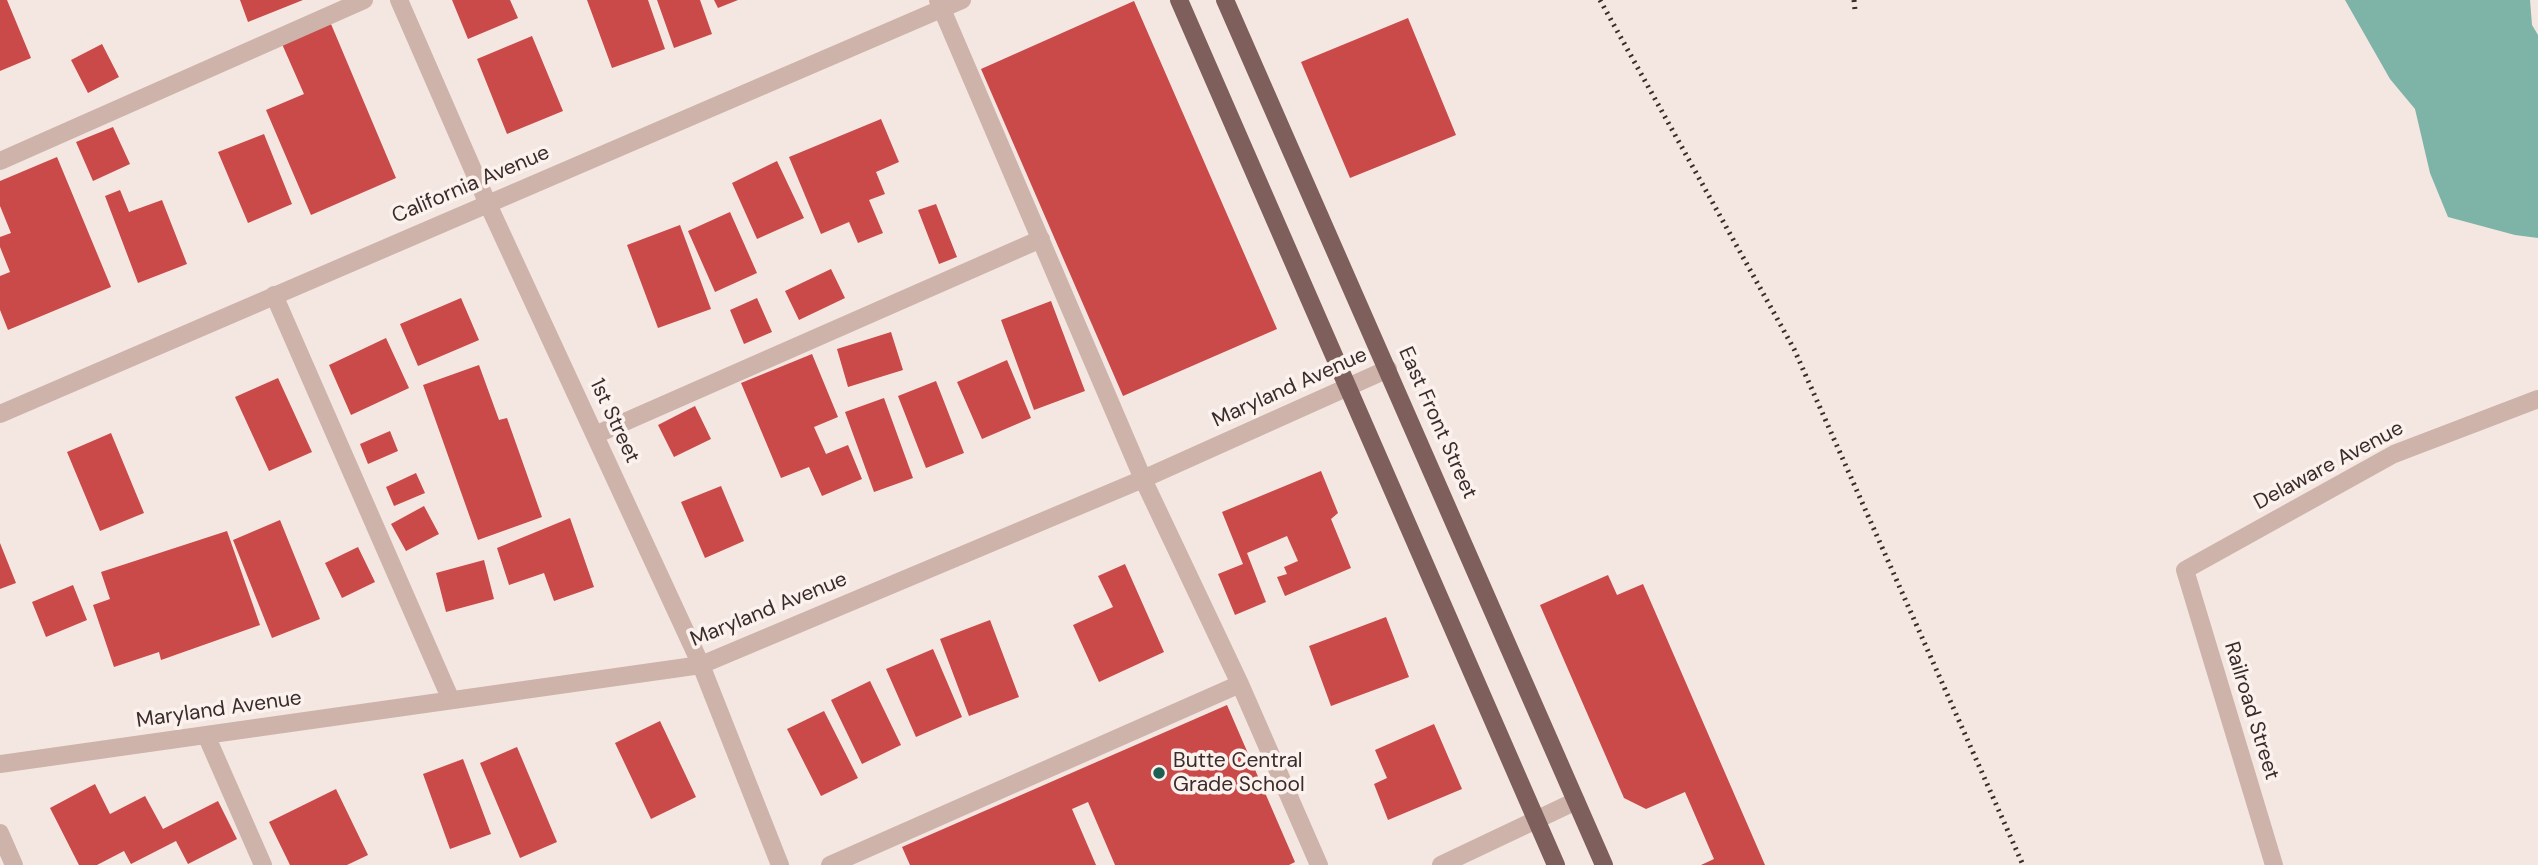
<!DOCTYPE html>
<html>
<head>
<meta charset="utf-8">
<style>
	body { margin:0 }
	canvas { display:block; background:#f4e6e1 }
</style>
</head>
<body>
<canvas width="2538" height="865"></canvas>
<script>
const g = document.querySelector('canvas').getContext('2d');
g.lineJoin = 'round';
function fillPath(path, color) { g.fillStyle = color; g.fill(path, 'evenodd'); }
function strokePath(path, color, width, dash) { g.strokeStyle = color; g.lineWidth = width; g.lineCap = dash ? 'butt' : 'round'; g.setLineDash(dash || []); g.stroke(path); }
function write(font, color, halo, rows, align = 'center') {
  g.font = font + ' "DM Sans",sans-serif'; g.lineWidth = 7; g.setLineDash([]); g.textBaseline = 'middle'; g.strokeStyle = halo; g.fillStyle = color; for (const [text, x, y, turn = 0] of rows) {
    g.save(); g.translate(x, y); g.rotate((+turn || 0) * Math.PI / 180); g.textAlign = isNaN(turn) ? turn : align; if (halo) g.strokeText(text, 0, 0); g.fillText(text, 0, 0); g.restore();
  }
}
fillPath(new Path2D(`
	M2345 0H2530L2532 25 2538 35V238L2515 235 2448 217 2430 173 2415 109 2390 79Z`), '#7eb3a8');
fillPath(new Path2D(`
	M0 0H7L31 58 0 71Z
	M240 0H303L248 22Z
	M452 0H510L518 18 468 39Z
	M587 0H648L665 49 612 68Z
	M657 0H700L712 34 674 48Z
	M714 0H738L718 8Z
	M1134 1 1277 329 1123 396 981 69Z
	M1408 18 1456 135 1350 178 1301 62Z
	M331 24 396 178 311 215 266 110 304 94 282 44Z
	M532 36 563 111 507 134 477 59Z
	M102 44 119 77 88 93 71 60Z
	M881 119 899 162 876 172 885 194 869 200 883 233 858 243 849 222 821 234 789 157Z
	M113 127 130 164 93 181 76 142Z
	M264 134 292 204 248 223 218 152Z
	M57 157 111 287 8 330 0 310V276L10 272 0 247V237L11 233 0 206V181Z
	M777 161 804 218 757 239 732 183Z
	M120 190 129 212 162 200 187 264 138 283 105 196Z
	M936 204 957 257 939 264 918 210Z
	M730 212 757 273 715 292 688 231Z
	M680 225 711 309 658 328 627 245Z
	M831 269 845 298 799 320 785 291Z
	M461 298 479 340 418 366 400 324Z
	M757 298 772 332 744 344 730 310Z
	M1051 301 1085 391 1034 410 1001 320Z
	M891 332 903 370 848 387 837 349Z
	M386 338 409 388 351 415 329 365Z
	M812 354 838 417 814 427 826 454 848 445 862 479 822 496 809 467 781 478 741 383Z
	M1007 360 1031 418 982 439 957 382Z
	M479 365 499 420 507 418 542 517 478 540 423 385Z
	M278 378 312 452 269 471 235 397Z
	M936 381 964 453 926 468 898 396Z
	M884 398 913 478 874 492 845 412Z
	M695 406 711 439 674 457 658 425Z
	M390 431 398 451 368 464 360 444Z
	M111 433 144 513 100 531 67 452Z
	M1321 471 1338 513 1331 519 1351 568 1285 596 1277 577 1287 574 1284 567 1298 561 1287 536 1247 553 1266 602 1235 615 1218 574 1243 564 1222 512Z
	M416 473 425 493 394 506 386 487Z
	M721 486 744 541 705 558 681 502Z
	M424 506 439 534 406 551 391 524Z
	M570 518 594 587 554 601 544 573 509 585 497 548Z
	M280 520 320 619 272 638 233 540Z
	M227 531 260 625 161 660 159 652 114 667 93 605 110 599 101 572Z
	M0 543 16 583 0 589Z
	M358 547 375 582 342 598 325 563Z
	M484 560 494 599 446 612 436 573Z
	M1125 564 1164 652 1099 682 1073 625 1113 607 1098 576Z
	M1608 575 1617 595 1643 584 1765 865H1701L1714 859 1685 792 1646 809 1624 798 1540 605Z
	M73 585 87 620 46 637 32 602Z
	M1386 617 1409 677 1331 706 1309 646Z
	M990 620 1019 697 969 716 940 639Z
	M933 649 962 717 916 737 886 669Z
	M870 681 901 745 862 764 831 700Z
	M1227 705 1295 862 1289 865H1115L1088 802 1072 809 1096 865H910L902 847Z
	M824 711 858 778 821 796 787 729Z
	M660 721 696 797 651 819 615 743Z
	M1434 724 1462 789 1388 820 1374 784 1387 778 1375 750Z
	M517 747 557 842 520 858 480 763Z
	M463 759 491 834 450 849 423 774Z
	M95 784 110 814 145 796 163 829 218 801 237 839 188 864 176 841 131 864 124 851 97 865H79L50 808Z
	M336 789 368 855 347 865H290L269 822Z`), '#ca4949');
strokePath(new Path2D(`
	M399 0 487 202 701 665 780 865
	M938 0 1143 479 1240 684 1319 865
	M0 161 364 0
	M274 295 451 700
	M0 414 962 0
	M595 435 1041 239
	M206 735 263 865
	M0 764 701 665 1143 479 1388 369
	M0 833 14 865
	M830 865 1240 684
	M1441 865 1576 801
	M2274 865 2185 570 2394 454 2538 399`), '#ceb3ab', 18);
strokePath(new Path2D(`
	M1179 0 1556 865
	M1225 0 1604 865`), '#7e5f5b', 18);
strokePath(new Path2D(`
	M1600 0 1794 349 2023 865
	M1854 0 1855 10`), '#3b2c2b', 5, [2, 5]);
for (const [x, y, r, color] of [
	[1159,773,7,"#1e5f53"]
]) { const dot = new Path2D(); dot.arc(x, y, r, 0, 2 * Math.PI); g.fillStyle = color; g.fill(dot); strokePath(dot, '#fbf2ee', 2.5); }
write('21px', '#3b2c2b', '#fbf2ee', [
	["California Avenue",471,185,-23],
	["Maryland Avenue",1290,388,-24],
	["1st Street",614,421,65],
	["East Front Street",1437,423,66],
	["Delaware Avenue",2329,466,-28],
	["Maryland Avenue",769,610,-22],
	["Maryland Avenue",219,710,-8],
	["Railroad Street",2251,711,73]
]);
write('21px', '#3b2c2b', '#fbf2ee', [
	["Butte Central",1173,761],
	["Grade School",1173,785]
], 'left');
</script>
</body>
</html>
